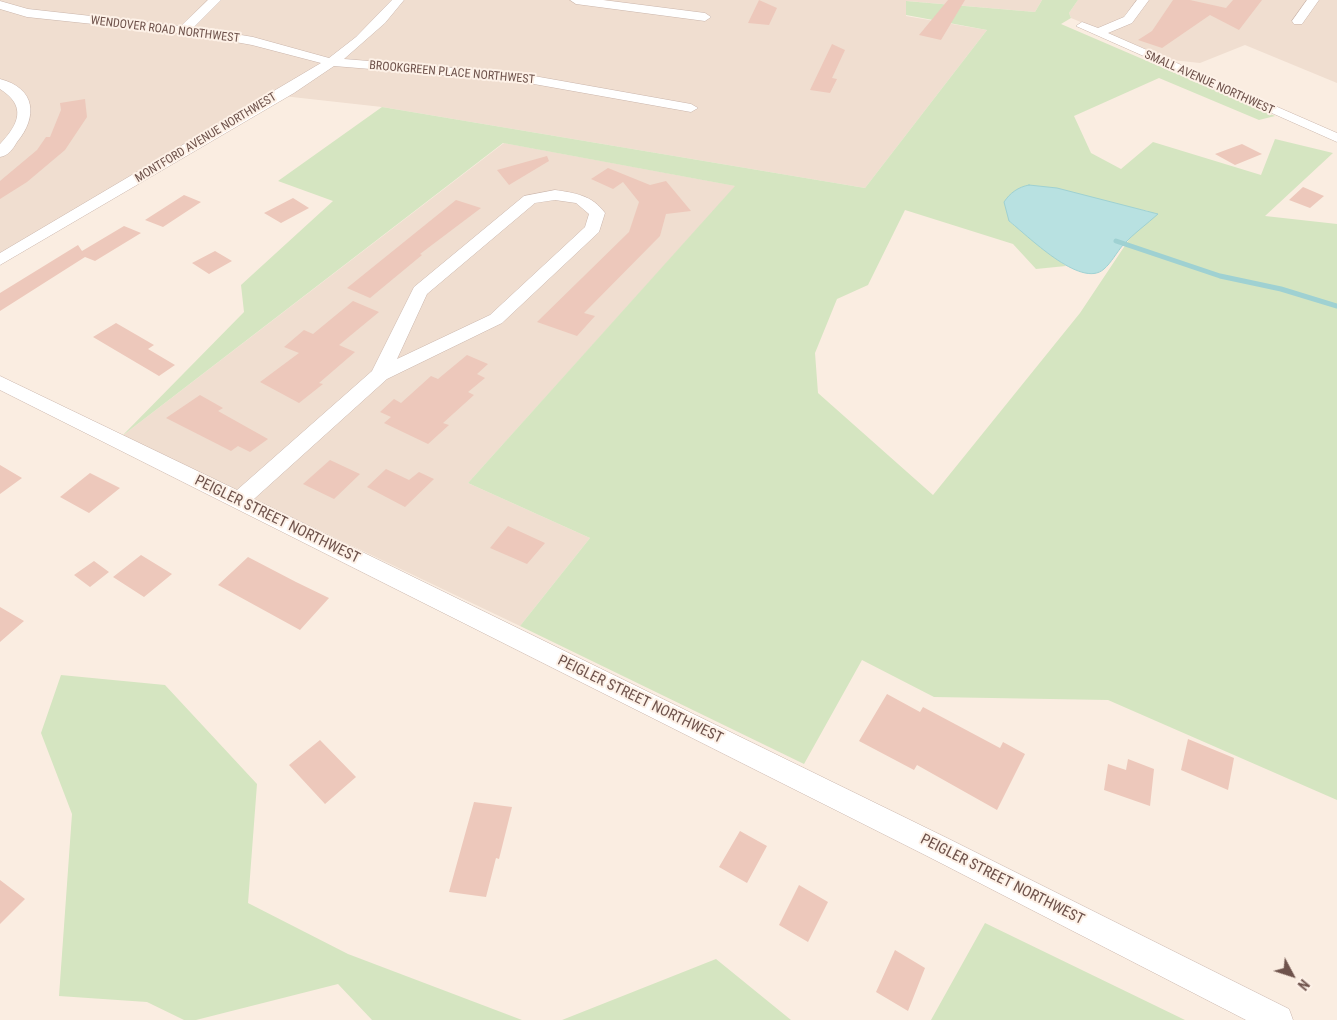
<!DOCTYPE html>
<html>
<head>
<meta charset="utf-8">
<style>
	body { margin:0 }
	#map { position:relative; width:1337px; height:1020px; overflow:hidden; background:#faede1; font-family:"Roboto Condensed",sans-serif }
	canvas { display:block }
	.north { position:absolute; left:1267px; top:950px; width:50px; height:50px; -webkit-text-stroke:4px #fdf1e7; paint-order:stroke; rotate:130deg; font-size:14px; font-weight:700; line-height:20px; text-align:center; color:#6e524b }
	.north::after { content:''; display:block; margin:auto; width:18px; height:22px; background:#6e524b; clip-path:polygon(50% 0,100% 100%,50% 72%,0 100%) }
</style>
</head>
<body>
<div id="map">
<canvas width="1337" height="1020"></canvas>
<div class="north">N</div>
</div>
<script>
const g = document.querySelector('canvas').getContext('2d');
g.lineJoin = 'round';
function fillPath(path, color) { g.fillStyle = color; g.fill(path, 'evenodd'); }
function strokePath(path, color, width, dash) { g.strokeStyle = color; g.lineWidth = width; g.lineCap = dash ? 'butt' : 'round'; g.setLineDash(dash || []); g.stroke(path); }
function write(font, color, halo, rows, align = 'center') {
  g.font = font + ' "Roboto Condensed",sans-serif'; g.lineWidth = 4; g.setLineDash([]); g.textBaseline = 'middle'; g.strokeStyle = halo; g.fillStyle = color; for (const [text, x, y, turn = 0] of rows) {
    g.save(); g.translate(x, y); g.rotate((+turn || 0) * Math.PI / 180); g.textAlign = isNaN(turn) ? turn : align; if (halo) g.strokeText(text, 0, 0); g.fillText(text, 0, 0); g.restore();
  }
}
fillPath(new Path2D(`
	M0 0H1042L1035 12 907 1 906 16 987 30 865 188 382 107 274 95 0 255Z
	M1078 0H1337V83L1245 45 1200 63 1172 60 1071 18 1069 13Z
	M504 143 736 186 468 483 590 538 520 626 122 436Z`), '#f0ded0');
fillPath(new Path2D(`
	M1042 0H1078L1069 13 1071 18 1061 24 1275 116 1259 120 1159 78 1074 116 1091 153 1121 169 1153 142 1261 175 1275 139 1333 153 1265 216 1337 224V800L1108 700 934 697 862 660 804 764 520 626 590 538 468 483 735 186 503 143 122 436 244 312 241 285 333 201 278 181 382 107 865 188 987 30 906 15V1L1035 12ZM1119 206 1148 211 1080 313 933 495 818 393 815 353 837 299 868 285 905 210 1013 244 1036 269 1066 266 1009 221Z
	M61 675 165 685 257 784 248 903 348 954 522 1020H372L338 984 196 1020H184L147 1002 59 996 72 814 41 733Z
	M985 923 1185 1020H931Z
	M716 959 791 1020H562Z`), '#d5e5c1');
const water = new Path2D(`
	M1029 185 1057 188 1158 214C1147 224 1133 234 1123 245 1117 252 1111 263 1104 269 1081 290 1026 234 1009 221L1004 202C1010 193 1018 187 1029 185Z`);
fillPath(water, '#b8e1e1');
strokePath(water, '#9fd1d2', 1);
strokePath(new Path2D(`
	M1116 241 1220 276 1281 289 1337 306`), '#9fd1d2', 5);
fillPath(new Path2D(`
	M759 0 777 8 769 25 748 23Z
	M948 0H965L941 40 919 35Z
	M1173 0H1190L1226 8 1233 0H1262L1239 30 1210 15 1162 48 1138 40 1152 31Z
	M832 44 845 50 832 78 837 79 830 93 810 90Z
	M85 99 87 117 65 150 27 182 0 199V181L37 150 46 137H50L61 110 60 103Z
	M1242 144 1262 154 1235 165 1215 154Z
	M547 156 549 161 509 185 497 170Z
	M608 168 650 185 666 181 691 211 666 214 660 236 584 313 595 316 577 336 537 322 629 232 639 202 623 182 613 189 591 179Z
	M1303 187 1324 196 1310 208 1289 200Z
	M184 195 201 202 163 227 145 220Z
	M293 198 309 208 281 223 264 213Z
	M456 200 481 208 420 254 422 255 370 298 347 288Z
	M124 226 141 233 95 261 85 257 0 311V293L78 245 82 251Z
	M215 251 232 261 209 274 192 263Z
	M353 301 379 312 339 345 355 352 319 383 323 384 299 403 260 382 299 353 284 347 304 330 313 334Z
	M116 323 154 345 148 349 175 365 159 376 93 337Z
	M467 355 488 364 477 374 485 378 468 392 474 395 443 423 449 425 428 444 384 423 391 417 380 412 394 399 401 403 431 376 438 379Z
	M200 395 223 408 218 411 268 439 250 452 238 446 231 451 166 418Z
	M330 460 360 474 334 499 303 484Z
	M0 465 22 478 0 494Z
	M386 469 409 480 419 472 434 479 405 507 367 487Z
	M90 473 120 488 89 513 60 497Z
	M508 526 545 543 527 564 490 548Z
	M141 555 172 574 144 597 113 577Z
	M248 557 296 582 329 598 300 630 218 585Z
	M94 561 109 572 90 587 74 575Z
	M0 607 24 621 0 642Z
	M887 694 920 712 923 707 1000 748 1003 742 1025 754 997 810 917 765 914 770 859 741Z
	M1188 739 1234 758 1228 790 1181 770Z
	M320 740 356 777 325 804 289 765Z
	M1128 759 1154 769 1150 806 1104 790 1108 764 1126 770Z
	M474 802 512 807 499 859 496 858 486 897 449 892Z
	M740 831 767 846 747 883 719 867Z
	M0 880 25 899 0 924Z
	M799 885 828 902 808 942 779 925Z
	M895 950 925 968 908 1011 876 992Z`), '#edc8bb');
const street = new Path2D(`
	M208 0H221L194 27 253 37 329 58 356 37 392 0H404L385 23 344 59 517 73 691 104 698 108 691 112 517 81 334 66 294 93 0 265V253L321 63 252 45 197 35 27 17 0 9V1L28 9 181 26Z
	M570 0H603L705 13 711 17 705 21 576 4Z
	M1137 0H1149L1132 23 1108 33 1337 133V142L1076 26 1082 22 1098 28 1124 17Z
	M1307 0H1319L1302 24H1294L1292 21Z
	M0 79C36 88 38 117 17 142 13 149 8 156 0 157V144C19 124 27 106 0 89Z
	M555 190C575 193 592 195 605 213L599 232 502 323 387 379 254 499 947 838 1289 1009 1293 1020H1246L927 856 0 390V376L237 490 372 371 414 287 524 196ZM555 200 576 203 589 214 585 227 490 315 397 359 427 294 535 203Z`);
strokePath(street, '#cbb6ac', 1);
fillPath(street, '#fff');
write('12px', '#6e524b', '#fdf1e7', [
	["WENDOVER ROAD NORTHWEST",165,30,7],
	["BROOKGREEN PLACE NORTHWEST",452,73,5],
	["SMALL AVENUE NORTHWEST",1209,83,24],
	["MONTFORD AVENUE NORTHWEST",206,138,-31]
]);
write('15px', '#6e524b', '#fdf1e7', [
	["PEIGLER STREET NORTHWEST",277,520,26],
	["PEIGLER STREET NORTHWEST",640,700,26],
	["PEIGLER STREET NORTHWEST",1002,880,27]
]);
</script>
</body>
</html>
